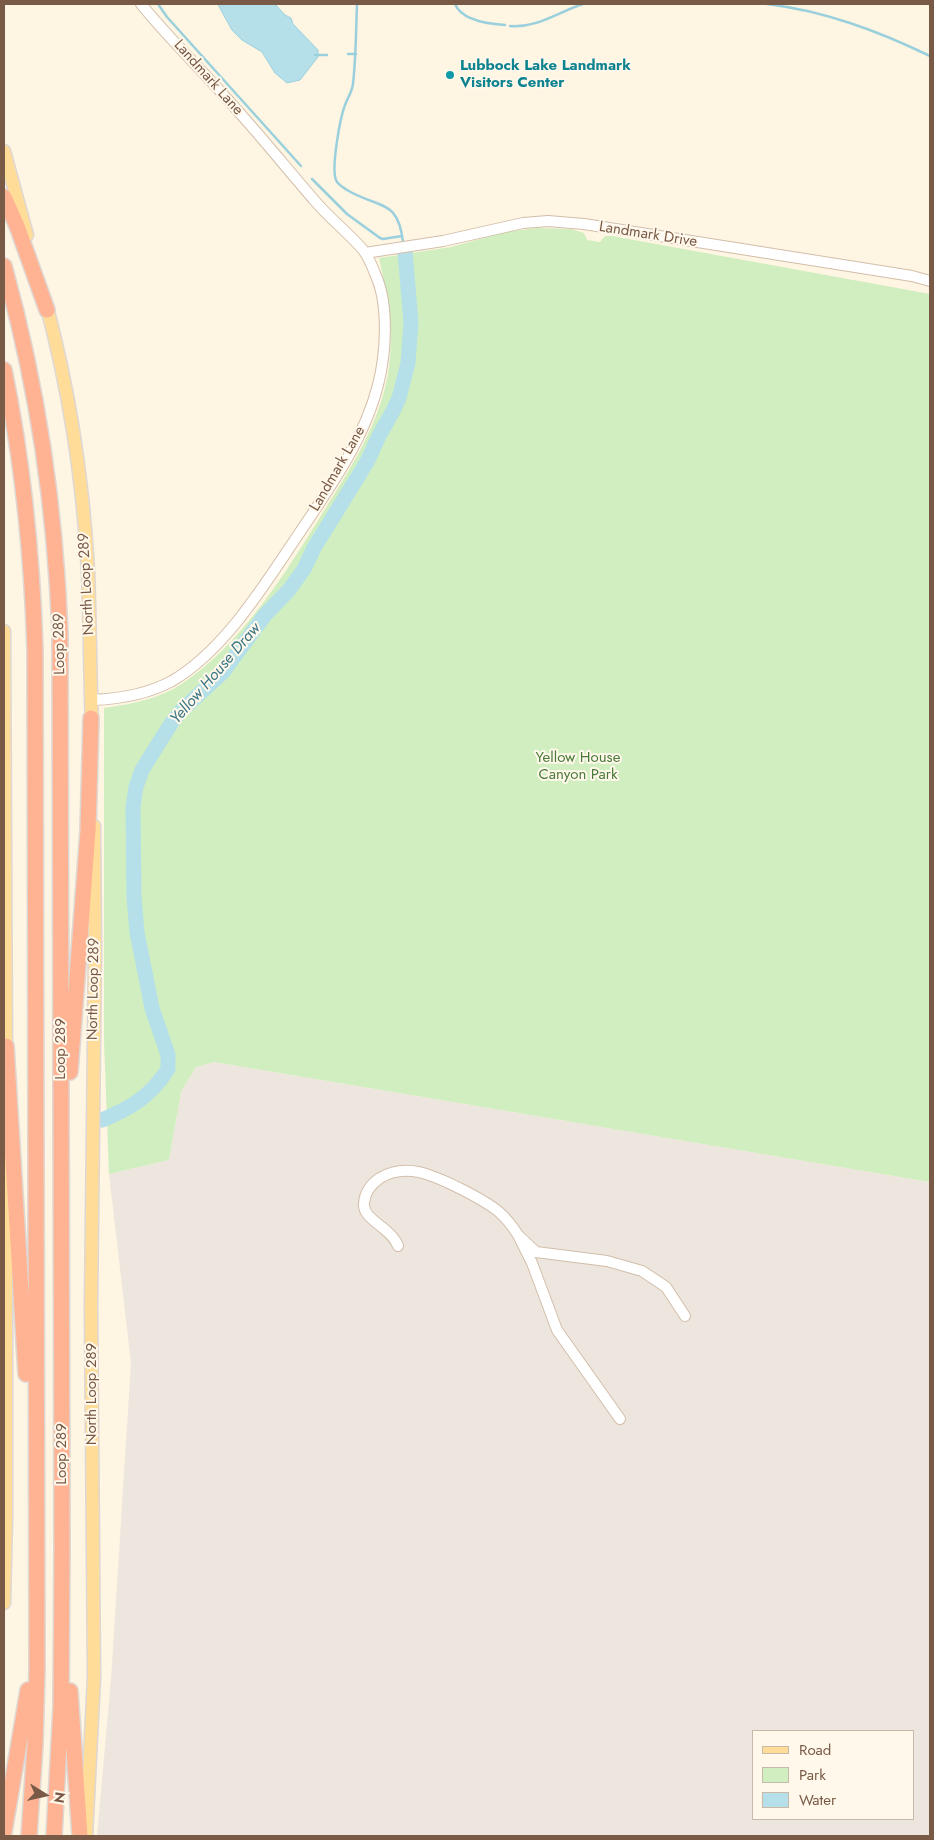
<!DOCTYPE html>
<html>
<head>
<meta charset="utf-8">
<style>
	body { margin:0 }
	#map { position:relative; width:934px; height:1840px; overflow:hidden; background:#fef5e2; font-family:Jost,sans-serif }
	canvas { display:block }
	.frame { position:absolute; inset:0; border:5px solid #795a46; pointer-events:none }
	.legend { position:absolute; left:752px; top:1730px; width:162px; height:90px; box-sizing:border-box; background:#fff8eb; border:1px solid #c9b9a9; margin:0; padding:6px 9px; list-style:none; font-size:15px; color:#795a46 }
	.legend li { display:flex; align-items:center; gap:10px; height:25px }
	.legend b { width:25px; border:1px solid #c9b9a9 }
	.north { position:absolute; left:20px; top:1770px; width:50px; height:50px; -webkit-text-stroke:4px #fff8eb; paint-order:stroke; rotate:100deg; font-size:14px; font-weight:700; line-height:20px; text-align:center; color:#795a46 }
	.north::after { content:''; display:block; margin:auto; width:18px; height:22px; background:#795a46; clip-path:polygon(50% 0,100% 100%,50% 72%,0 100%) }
</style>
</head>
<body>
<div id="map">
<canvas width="934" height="1840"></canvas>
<div class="frame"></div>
<ul class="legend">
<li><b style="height:6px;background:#fd9"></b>Road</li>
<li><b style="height:14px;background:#d0eebf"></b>Park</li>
<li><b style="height:14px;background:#b5e0ea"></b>Water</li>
</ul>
<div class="north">N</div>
</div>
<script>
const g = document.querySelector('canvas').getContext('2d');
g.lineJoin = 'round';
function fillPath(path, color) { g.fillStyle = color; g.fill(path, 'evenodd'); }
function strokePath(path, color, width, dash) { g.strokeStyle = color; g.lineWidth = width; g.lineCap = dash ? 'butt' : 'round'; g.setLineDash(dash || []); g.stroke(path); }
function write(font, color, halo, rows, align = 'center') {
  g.font = font + ' Jost,sans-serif'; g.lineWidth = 4; g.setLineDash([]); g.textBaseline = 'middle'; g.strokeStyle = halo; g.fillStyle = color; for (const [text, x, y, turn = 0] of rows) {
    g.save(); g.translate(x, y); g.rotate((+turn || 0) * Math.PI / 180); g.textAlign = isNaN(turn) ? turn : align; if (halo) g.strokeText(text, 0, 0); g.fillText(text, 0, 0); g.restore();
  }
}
fillPath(new Path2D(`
	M214 1062 930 1182V1836H97L111 1680 131 1363 109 1174 169 1160 181 1092 196 1067ZM753 1731H913V1819H753Z`), '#ede6de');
fillPath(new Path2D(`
	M537 228 571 229 584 233 587 240 600 242 605 236H612L930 294V1182L214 1062 196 1067 181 1092 169 1160 109 1174 104 1040V708C131 704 160 699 183 683 242 643 285 574 322 514 350 469 382 421 389 367 394 329 387 295 379 258L451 247 505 232Z`), '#d0eebf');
const water = new Path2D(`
	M218 4H275L285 15 291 18 293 24 318 50V57L300 80 287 83 275 73 262 52 242 40 232 30Z`);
fillPath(water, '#b5e0ea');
strokePath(water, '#9ad0dd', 1);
strokePath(new Path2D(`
	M158 4 167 17 301 166
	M357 4C356 31 356 57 353 84 352 92 348 97 345 105 340 118 331 168 336 180 338 185 343 187 347 190 379 209 398 198 403 242
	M455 4C462 21 489 24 505 25
	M767 4C825 11 878 31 930 56
	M510 26C538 28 558 12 583 4
	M348 54H356
	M315 55H327
	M312 179 347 214 380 238 383 239 402 236`), '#9ad0dd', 2.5);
strokePath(new Path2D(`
	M102 1120C131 1108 151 1096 168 1069V1055L152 1008 137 932 134 897 133 807 136 787 142 770 172 722 181 711 223 672 265 615 289 590 304 569 314 548 367 462 380 434 393 411 399 398 408 363 411 322 405 252`), '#b5e0ea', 15);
const minor = new Path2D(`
	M365 253 443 241 523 223 548 221 584 224 912 276 930 281
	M92 700C119 699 148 694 172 681 225 650 264 585 298 535 329 489 364 440 378 385 386 354 389 305 376 276 373 268 369 258 364 251 349 233 330 219 315 201 289 171 264 140 237 110 206 74 171 41 141 4
	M398 1246C391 1227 362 1220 364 1203 365 1192 371 1184 380 1178 407 1162 434 1176 459 1188 473 1195 487 1202 499 1212 507 1219 513 1227 518 1235
	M620 1419 557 1330 532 1263 518 1235 536 1252 607 1261 642 1271 666 1287 685 1316`);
const major = new Path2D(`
	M4 151 27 235
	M45 300C69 388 83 480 88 571 90 623 90 675 92 727
	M4 631 6 1054
	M4 1603 6 1517V1141
	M86 1836 94 1678 91 1306 95 949 94 826`);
const highway = new Path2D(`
	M4 197 17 226 47 310
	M4 266C38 389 55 506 60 633L62 1549 61 1707 54 1836
	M4 370C23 462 32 555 35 649L37 1669 35 1745 29 1836
	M6 1046 26 1374
	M70 1072 88 831 91 718
	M70 1691 80 1836
	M4 1832 28 1690`);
strokePath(minor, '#d3beaa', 12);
strokePath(major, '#dfd7d3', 15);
strokePath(highway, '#dfd7d3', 18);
strokePath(minor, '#fff', 10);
strokePath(major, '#fd9', 12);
strokePath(highway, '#ffb393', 15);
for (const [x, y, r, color] of [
	[450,75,5,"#0f9aa8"]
]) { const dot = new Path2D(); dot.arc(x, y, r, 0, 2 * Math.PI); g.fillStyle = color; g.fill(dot); strokePath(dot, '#fff8eb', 2); }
write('bold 15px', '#0d838f', '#fff8eb', [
	["Lubbock Lake Landmark",460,66],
	["Visitors Center",460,83]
], 'left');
write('15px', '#795a46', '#fff8eb', [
	["Landmark Lane",208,78,48],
	["Landmark Drive",648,235,9],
	["Landmark Lane",338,469,-60],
	["North Loop 289",87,584,-93],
	["Loop 289",60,644,-91],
	["North Loop 289",94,989,-89],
	["Loop 289",61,1049,-90],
	["North Loop 289",92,1394,-90],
	["Loop 289",62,1454,-90]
]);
write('15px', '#4a7a3a', '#fff8eb', [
	["Yellow House",578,758],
	["Canyon Park",578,775]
]);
write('italic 16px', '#3b7787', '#fff8eb', [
	["Yellow House Draw",216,674,-49]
]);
</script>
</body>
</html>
